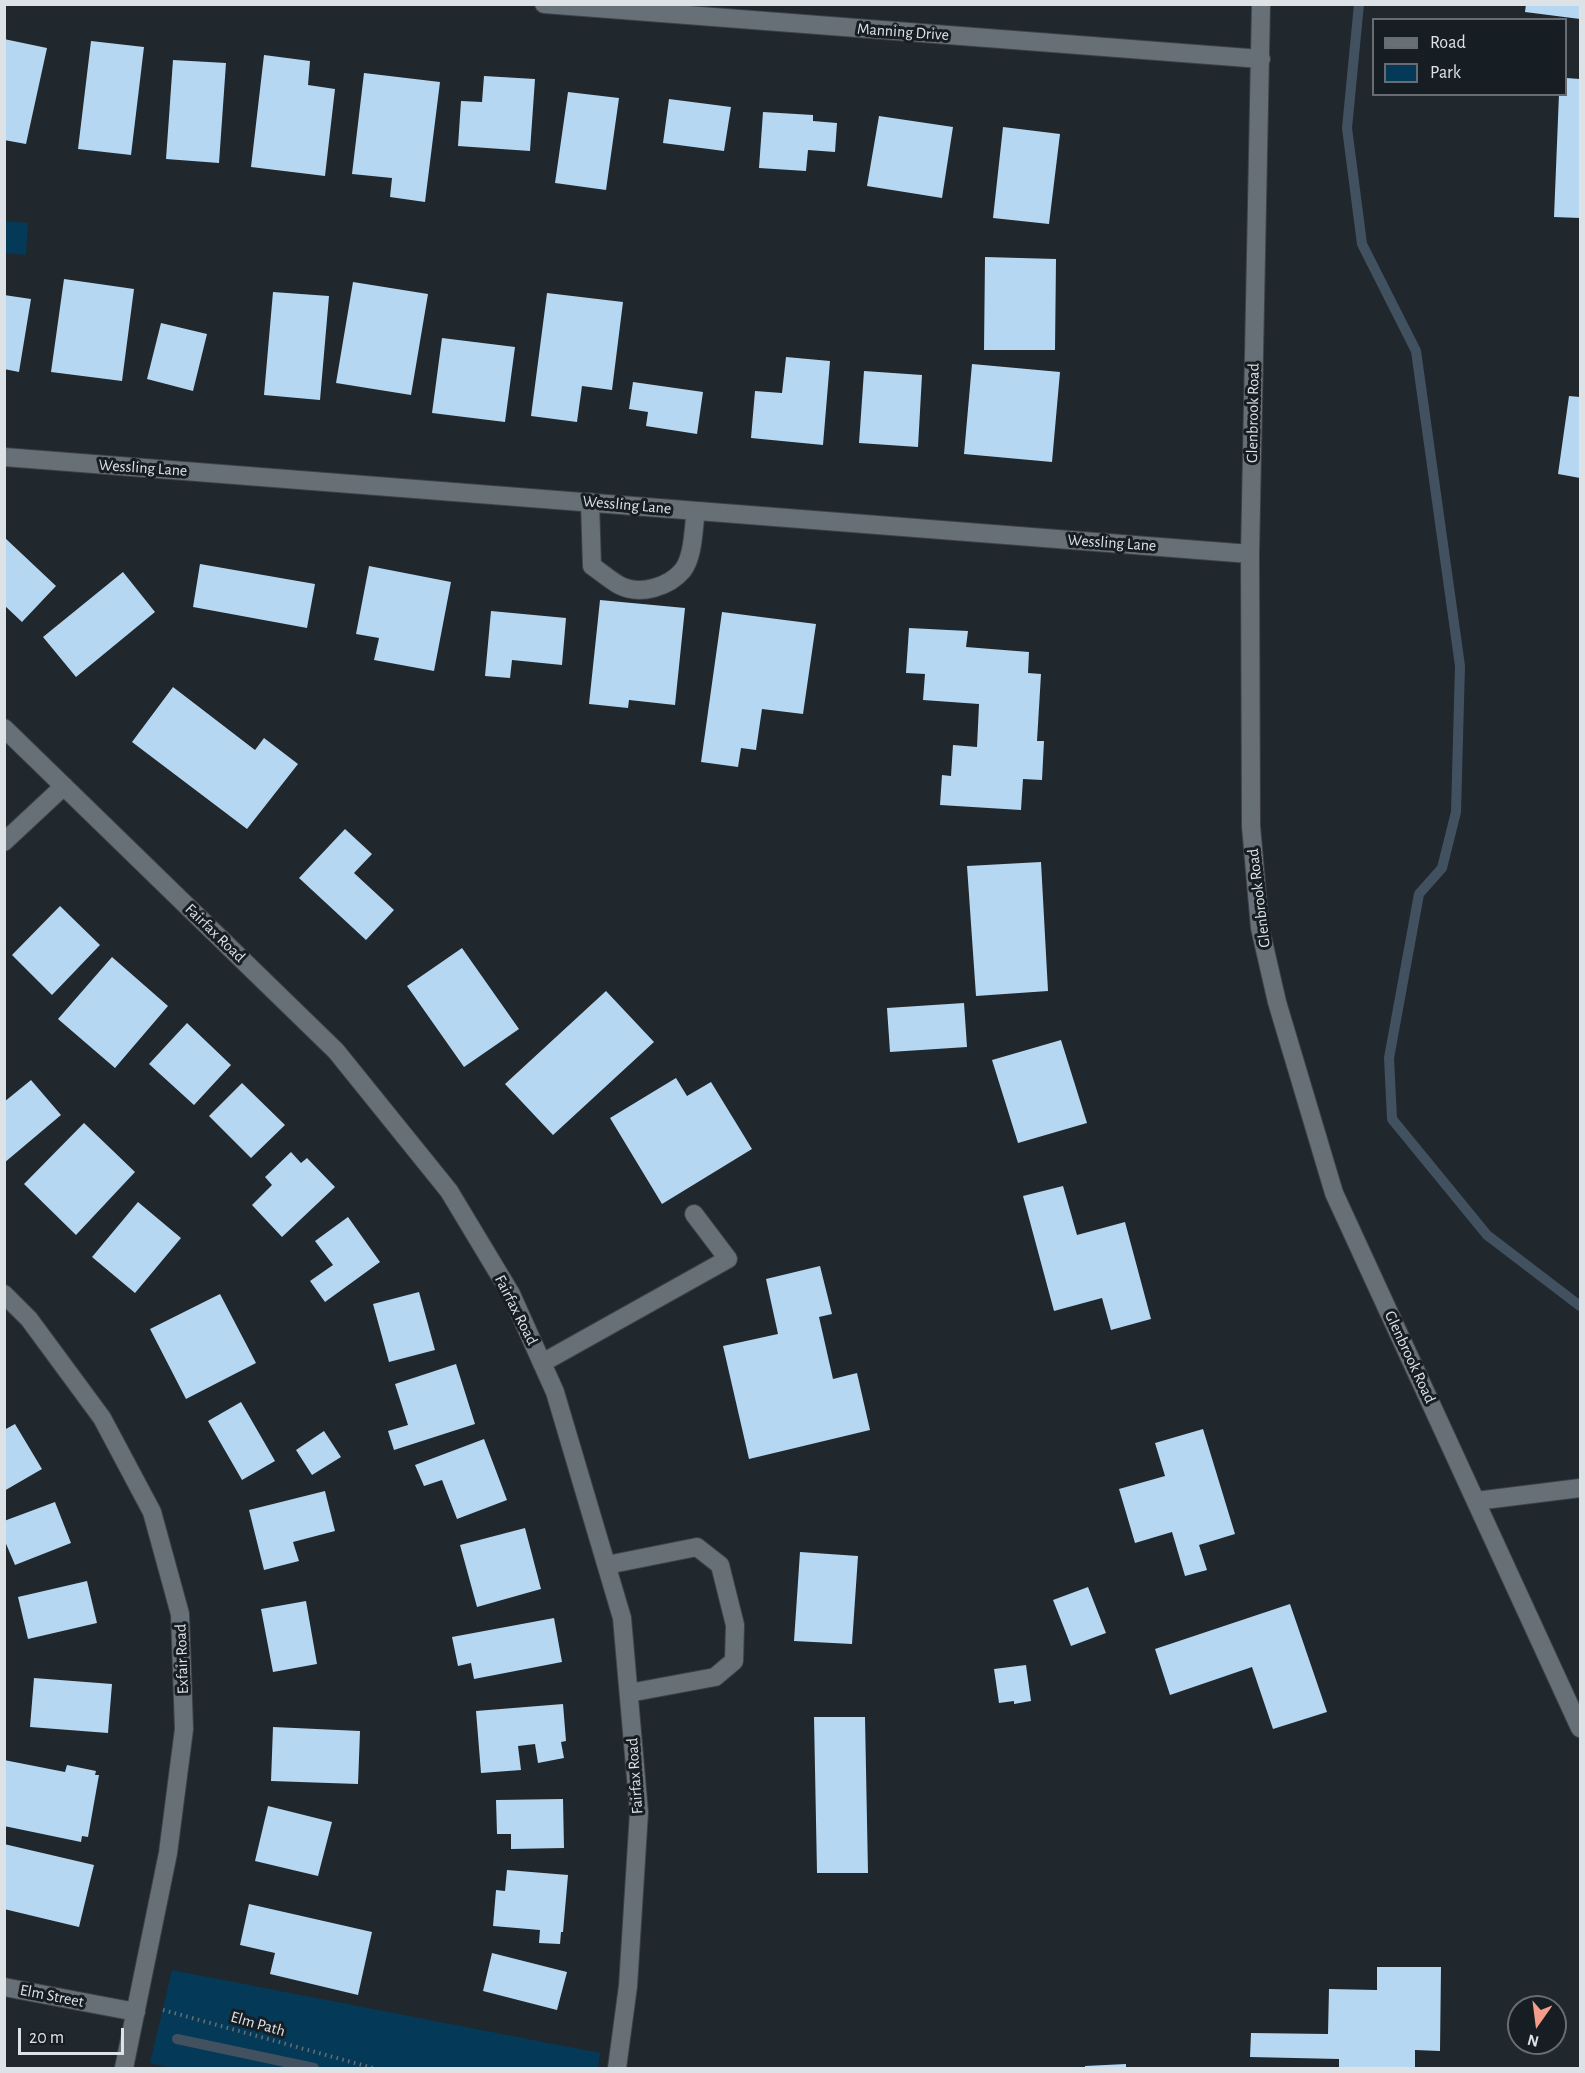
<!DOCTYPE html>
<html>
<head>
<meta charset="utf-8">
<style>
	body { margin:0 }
	#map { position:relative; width:1585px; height:2073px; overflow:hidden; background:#20272d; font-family:"Alegreya Sans",sans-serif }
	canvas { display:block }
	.frame { position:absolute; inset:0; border:6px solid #dde2e6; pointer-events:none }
	.legend { position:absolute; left:1372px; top:18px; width:195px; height:78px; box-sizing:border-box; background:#171e23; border:2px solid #666c71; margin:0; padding:8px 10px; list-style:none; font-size:18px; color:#dde2e6 }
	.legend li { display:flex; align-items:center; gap:12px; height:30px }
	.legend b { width:30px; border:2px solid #666c71 }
	.north { position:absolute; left:1507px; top:1995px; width:60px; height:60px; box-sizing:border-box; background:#171e23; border:2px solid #666c71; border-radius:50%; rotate:194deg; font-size:16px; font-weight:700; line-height:24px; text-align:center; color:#dde2e6 }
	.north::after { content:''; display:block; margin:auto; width:21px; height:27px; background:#f49d8b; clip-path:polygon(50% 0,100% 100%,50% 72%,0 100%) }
	.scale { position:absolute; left:18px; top:2028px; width:106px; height:27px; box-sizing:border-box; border:3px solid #dde2e6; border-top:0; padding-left:8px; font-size:18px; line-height:21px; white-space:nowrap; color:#dde2e6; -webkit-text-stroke:4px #171e23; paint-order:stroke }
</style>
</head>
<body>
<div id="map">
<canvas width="1585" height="2073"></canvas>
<div class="frame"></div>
<ul class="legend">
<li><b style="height:8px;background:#687077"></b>Road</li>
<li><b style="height:16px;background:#053958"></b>Park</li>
</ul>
<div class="north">N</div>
<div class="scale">20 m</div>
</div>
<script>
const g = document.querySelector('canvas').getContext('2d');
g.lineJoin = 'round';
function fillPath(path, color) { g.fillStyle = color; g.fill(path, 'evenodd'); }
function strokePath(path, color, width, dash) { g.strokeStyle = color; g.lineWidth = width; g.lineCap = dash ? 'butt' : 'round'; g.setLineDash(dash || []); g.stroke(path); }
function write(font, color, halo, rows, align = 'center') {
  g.font = font + ' "Alegreya Sans",sans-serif'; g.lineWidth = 6; g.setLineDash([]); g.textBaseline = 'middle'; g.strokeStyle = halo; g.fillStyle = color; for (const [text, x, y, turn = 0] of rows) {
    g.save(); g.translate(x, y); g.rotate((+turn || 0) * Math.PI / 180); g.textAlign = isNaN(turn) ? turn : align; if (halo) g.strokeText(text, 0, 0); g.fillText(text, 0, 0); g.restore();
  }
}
fillPath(new Path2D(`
	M5 221 28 223 26 255 5 253Z
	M172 1970 600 2053 598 2068H173L150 2063Z`), '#053958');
strokePath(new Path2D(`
	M1359 4 1347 128 1362 244 1416 351 1460 666 1456 812 1442 868 1419 894 1389 1058 1392 1119 1487 1235 1580 1306
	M177 2039 314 2068`), '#425160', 10);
fillPath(new Path2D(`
	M1526 4H1580V19L1525 12Z
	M4 39 47 48 26 144 4 140Z
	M91 41 144 47 131 155 78 149Z
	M264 55 310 61 308 85 335 89 325 176 251 167Z
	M173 60 226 63 219 163 166 159Z
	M364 73 440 82 425 202 390 197 392 178 352 174Z
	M484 76 535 79 530 151 458 146 461 101 482 102Z
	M1566 78 1580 79V218L1554 217 1559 94H1566Z
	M568 92 619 98 606 190 555 183Z
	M669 99 731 107 724 151 663 143Z
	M763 112 813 115V121L837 123 835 152 808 150 806 171 759 168Z
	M879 116 953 127 942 198 867 186Z
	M1003 127 1060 134 1049 224 993 218Z
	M985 257 1056 259 1055 350H984Z
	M64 279 134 289 122 381 51 372Z
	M353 282 428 294 411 395 336 383Z
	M273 292 329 296 320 400 264 395Z
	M547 293 623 302 612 390 582 386 577 422 531 416Z
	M4 295 31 299 19 372 4 369Z
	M161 323 207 334 193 391 147 379Z
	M442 338 515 347 505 422 432 413Z
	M786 357 830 361 823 445 751 438 755 391 782 393Z
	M972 364 1060 372 1052 462 964 454Z
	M864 371 922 375 918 447 859 443Z
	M633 382 703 392 697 434 646 426 648 412 629 409Z
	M1569 396 1580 397V478L1558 474Z
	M4 537 56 586 22 622 4 605Z
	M200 564 315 584 307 628 193 607Z
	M369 566 451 582 434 671 374 660 379 638 356 634Z
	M123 572 155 612 76 677 43 637Z
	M600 600 685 608 675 705 629 700 628 708 589 704Z
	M491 611 566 618 562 665 512 660 510 678 485 676Z
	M722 612 816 624 803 714 762 709 756 750 741 748 738 767 701 762Z
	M909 628 968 631 966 647 1029 652 1028 673 1041 674 1037 741H1044L1042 780 1023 779 1021 810 940 805 942 775 951 776 953 745 977 747 979 704 923 700 925 674 906 673Z
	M173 687 255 750 264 738 298 764 247 829 132 742Z
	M345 829 372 854 354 873 394 910 366 940 299 878Z
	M1041 862 1048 991 976 996 967 866Z
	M60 906 100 945 52 995 12 955Z
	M462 948 519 1029 464 1067 407 986Z
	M112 957 168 1006 115 1068 58 1019Z
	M606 991 654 1042 553 1135 505 1084Z
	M964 1003 967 1047 890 1052 887 1008Z
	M187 1023 231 1065 194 1105 149 1064Z
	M1061 1040 1087 1123 1018 1143 992 1060Z
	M676 1078 687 1096 711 1082 752 1149 662 1204 610 1118Z
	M31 1080 61 1115 4 1163V1102Z
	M242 1083 285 1125 251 1158 209 1116Z
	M84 1123 135 1172 76 1235 24 1184Z
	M291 1152 301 1163 307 1158 335 1187 282 1237 252 1205 272 1185 265 1177Z
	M1063 1186 1077 1235 1125 1222 1151 1319 1111 1330 1102 1298 1054 1311 1023 1196Z
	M138 1202 181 1238 135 1293 92 1257Z
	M348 1217 380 1262 325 1302 310 1281 333 1265 315 1241Z
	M820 1266 832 1314 819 1317 833 1379 857 1373 870 1430 749 1459 723 1346 778 1334 766 1279Z
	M419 1292 435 1350 389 1362 373 1304Z
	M220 1294 256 1363 186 1399 150 1329Z
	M456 1364 475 1424 394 1450 388 1431 408 1425 395 1384Z
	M241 1402 275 1461 242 1480 208 1421Z
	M15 1424 42 1469 4 1491V1430Z
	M1203 1429 1235 1534 1199 1545 1207 1570 1185 1576 1172 1532 1135 1543 1119 1489 1165 1476 1155 1443Z
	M324 1431 341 1457 312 1475 296 1450Z
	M484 1439 507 1500 457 1519 442 1480 424 1486 415 1465Z
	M325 1491 335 1531 293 1542 299 1561 264 1570 249 1510Z
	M55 1502 71 1543 15 1565 4 1539V1521Z
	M525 1528 541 1589 477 1607 460 1545Z
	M800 1552 858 1556 852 1644 794 1641Z
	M87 1581 97 1623 28 1639 18 1597Z
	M1088 1587 1106 1633 1071 1646 1053 1600Z
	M306 1601 317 1664 273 1672 261 1609Z
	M1290 1604 1327 1712 1273 1729 1252 1667 1170 1695 1155 1649Z
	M554 1618 562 1662 474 1679 471 1663 458 1666 452 1637Z
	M1026 1665 1031 1701 1014 1704V1701L999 1703 994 1669Z
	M34 1678 112 1684 108 1733 30 1727Z
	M563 1704 566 1741 561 1742 564 1758 538 1763 535 1744 518 1746 521 1770 481 1773 476 1711Z
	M814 1717H865L868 1873H817Z
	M273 1727 360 1731 358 1784 271 1781Z
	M4 1760 65 1772 67 1765 96 1771 95 1775H99L88 1837 82 1836 81 1842 4 1826Z
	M563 1799 564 1848 511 1849V1834H497L496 1800Z
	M268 1806 332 1822 318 1876 255 1861Z
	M4 1844 94 1865 79 1927 4 1909Z
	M507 1870 568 1875 563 1932H561L560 1944 539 1943 540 1930 493 1926 496 1890 505 1891Z
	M249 1904 372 1932 358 1995 270 1974 275 1953 240 1945Z
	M492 1953 567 1972 557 2010 483 1991Z
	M1377 1967H1441L1440 2051 1415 2050V2068H1339V2059L1250 2057 1251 2033 1328 2034 1329 1989 1377 1990Z
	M1126 2064V2068H1085V2066Z`), '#b6d7f1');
const lane = new Path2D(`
	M590 502 592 566C601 572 610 580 619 585 640 596 669 587 683 570 694 555 693 528 696 511
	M542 1363 728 1259 694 1214
	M607 1565 697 1547 720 1565 735 1625 734 1661 715 1677 629 1693`);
const street = new Path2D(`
	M544 4 1261 59
	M1261 4 1250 554 1251 826 1260 928 1277 1002 1334 1193 1580 1728
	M4 457 1250 554
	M4 728 336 1051 449 1191 511 1294 555 1392 622 1618 639 1812 628 1986 617 2068
	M4 842 64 786
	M4 1294 29 1319 102 1418 152 1512 180 1614 184 1729 168 1853 124 2068
	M1476 1501 1580 1488
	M4 1987 136 2012`);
strokePath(lane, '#3d4247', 20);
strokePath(street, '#3d4247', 20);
strokePath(new Path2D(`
	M163 2010 373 2068`), '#686e73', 4, [1.5, 4.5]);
strokePath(lane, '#687077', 18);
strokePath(street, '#687077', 18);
write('16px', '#dde2e6', '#171e23', [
	["Manning Drive",903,32,4],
	["Glenbrook Road",1253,413,-89],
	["Wessling Lane",143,468,4],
	["Wessling Lane",627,505,5],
	["Wessling Lane",1112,543,4],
	["Glenbrook Road",1259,898,-97],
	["Fairfax Road",215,933,44],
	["Fairfax Road",516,1310,63],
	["Glenbrook Road",1410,1357,65],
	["Exfair Road",182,1659,-92],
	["Fairfax Road",635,1776,-94],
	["Elm Street",52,1996,11],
	["Elm Path",258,2024,16]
]);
</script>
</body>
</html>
